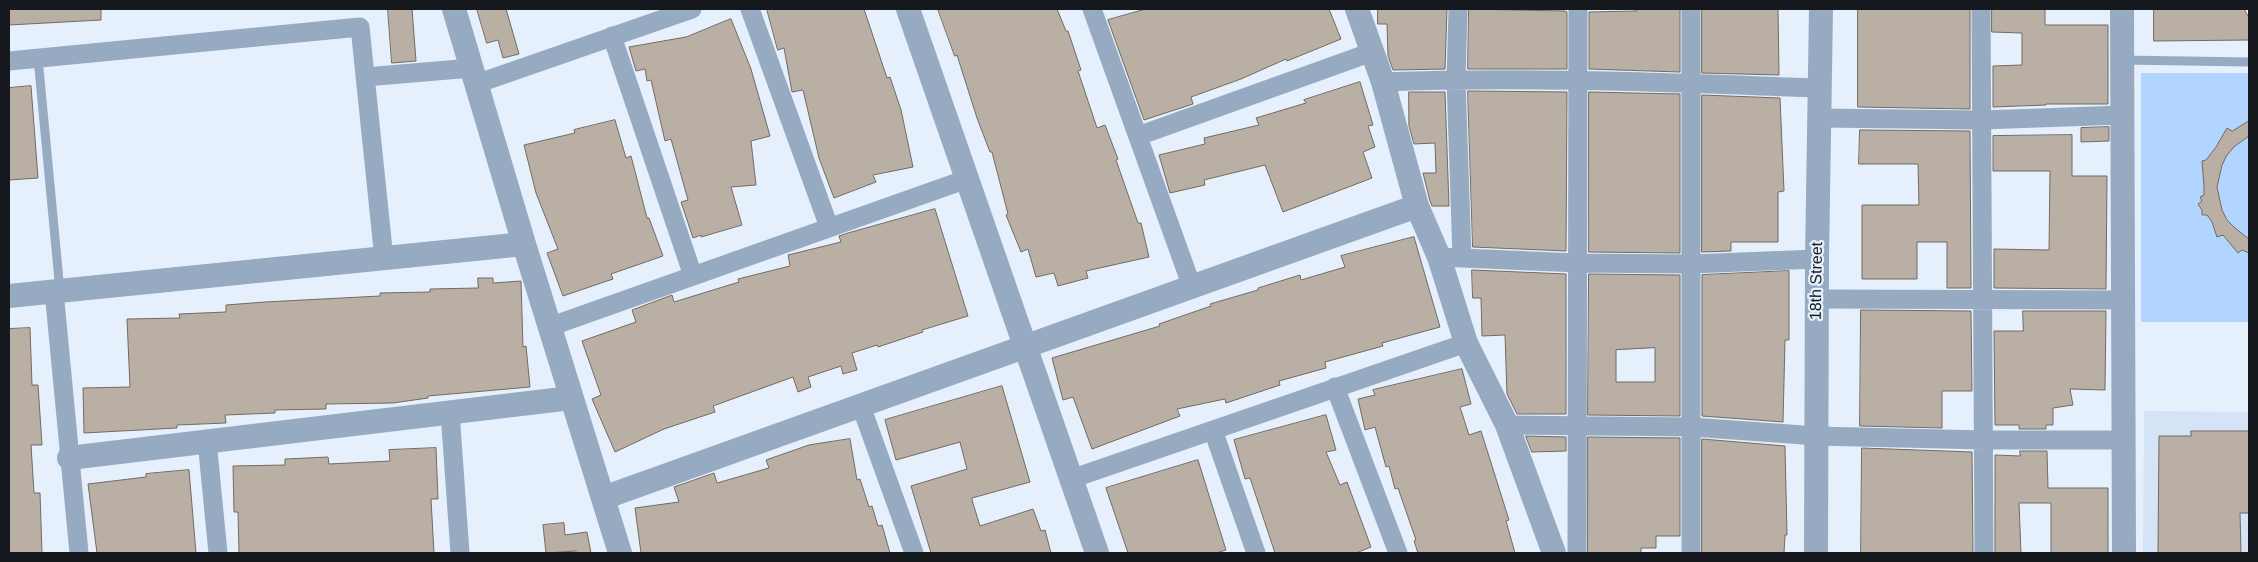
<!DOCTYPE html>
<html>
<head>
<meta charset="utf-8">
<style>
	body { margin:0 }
	#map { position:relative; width:2258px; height:562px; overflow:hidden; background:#e6f0fc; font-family:Arial,sans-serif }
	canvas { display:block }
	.frame { position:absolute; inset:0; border:10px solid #15181d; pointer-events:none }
</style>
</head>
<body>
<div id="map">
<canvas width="2258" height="562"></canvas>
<div class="frame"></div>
</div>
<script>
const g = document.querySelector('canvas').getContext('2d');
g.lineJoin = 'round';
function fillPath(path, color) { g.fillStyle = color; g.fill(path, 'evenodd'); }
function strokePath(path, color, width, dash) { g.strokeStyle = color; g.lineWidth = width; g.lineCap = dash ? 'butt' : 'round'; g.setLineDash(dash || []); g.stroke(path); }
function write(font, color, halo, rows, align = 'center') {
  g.font = font + ' Arial,sans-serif'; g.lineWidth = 4.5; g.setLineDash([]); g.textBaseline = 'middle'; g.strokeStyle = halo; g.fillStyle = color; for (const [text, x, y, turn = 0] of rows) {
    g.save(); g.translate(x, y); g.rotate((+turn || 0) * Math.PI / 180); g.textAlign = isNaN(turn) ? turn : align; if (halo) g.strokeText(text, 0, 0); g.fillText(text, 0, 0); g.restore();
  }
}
fillPath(new Path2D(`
	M2144 411 2249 412V553H2143Z`), '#d4e3f5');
fillPath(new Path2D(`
	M2141 73H2249V322H2141Z`), '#b2d5ff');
const building = new Path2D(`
	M9 9H101V20L9 25Z
	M388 9H412L416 61 392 63Z
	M477 9H506L519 54 503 58 498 40 487 43Z
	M767 9H864L887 78 890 77 901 110 913 167 873 175 876 182 834 198 819 158 803 90 792 92 784 48 778 50Z
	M938 9H1057L1066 31H1068L1081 70 1078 71 1097 128 1105 125 1118 159 1116 160 1138 223H1141L1149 257 1086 271 1088 278 1058 286 1054 273 1036 277 1028 249 1021 252 1006 215 1008 214 992 152H990L977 118 957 55 955 56Z
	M1146 9H1329L1341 39 1287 61 1286 59 1241 79 1191 97 1193 104 1144 120 1108 20Z
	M1378 9H1447L1445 69 1393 70 1388 56 1387 24H1378Z
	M1469 9 1565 11 1567 12V69H1468Z
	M1636 9H1680V72L1589 69V12L1636 11Z
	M1702 9H1778L1779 75 1702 73Z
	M1858 9H1970V109L1858 107Z
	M1992 9H2045V25H2108V104H2046V105L1993 107V66L2022 65V33L1992 32Z
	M2154 9H2244L2249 18V40L2154 41Z
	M731 19 751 69 770 136 751 141 756 185 731 187 742 225 701 237V235L693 238 681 202 688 200 671 139 665 141 651 80 647 81 645 69 636 71 629 47 686 37Z
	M1360 82 1373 125 1368 126 1375 147 1363 152 1372 178 1283 212 1265 165 1204 180 1205 185 1170 193 1159 155 1205 144 1204 138 1259 125 1256 118 1306 103 1304 100Z
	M31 86 38 178 9 180V88Z
	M1468 91 1567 92 1566 251 1473 247Z
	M1409 92H1445L1449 206H1432L1430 201 1423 173H1436L1435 143 1414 144 1409 126Z
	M1589 92 1680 94V253L1589 252Z
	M1702 95 1780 98 1784 191 1778 192V242H1731V251L1702 252Z
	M615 120 626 158 631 156 647 218H649L663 256 611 274 613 279 563 296 547 253 558 249 536 193 524 145 575 133 574 130Z
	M2249 121V136L2235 146 2227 155 2222 165 2217 187 2222 210 2227 220 2235 228 2249 239V253L2242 250 2238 253 2223 235 2217 237 2212 222 2207 215H2202V210L2198 204 2202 201 2200 197 2204 195V187L2202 161 2206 160 2216 147 2227 128 2232 131Z
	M2109 127V141L2081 142V128Z
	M1860 130 1970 131 1971 288H1947V242H1917V279H1862V205H1919L1918 164H1859Z
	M2072 135V176H2107L2106 289 1994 288V249L2049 250 2050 171H1993V136Z
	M935 209 968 316 922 330 923 332 878 347 877 345 852 353 857 370 843 374 841 366 808 377 811 387 798 392 793 377 713 406 715 412 664 429 615 452 592 399 601 395 582 341 636 322 632 310 672 295 674 302 739 282 738 279 790 266 788 255 841 242 839 236 848 233Z
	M1414 237 1440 327 1382 343 1383 346 1325 362 1326 368 1279 381 1280 385 1226 403 1225 399 1177 409 1180 416 1092 449 1073 397 1063 400 1052 358 1160 326 1159 324 1211 306 1210 304 1258 290V288L1300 275 1301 280 1345 267 1341 256Z
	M1472 270 1566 274V414H1517L1507 394 1505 335 1482 336 1481 298H1473Z
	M1789 271V340H1785L1783 422 1702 416V275Z
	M1589 274 1680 275V416L1588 415ZM1655 348V382H1616V350Z
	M478 278H493V283L521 281 523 347 526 346 530 387 428 396V398L393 403 326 404V409L275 410V413L225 415 226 423 177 425V428L84 433 83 388 130 387 127 319 180 318 179 314 226 312V305L265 302 380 296V293L430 292V289L478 288Z
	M1861 310 1971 311 1972 391H1942V428L1860 426Z
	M2023 311H2106L2105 390 2070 389 2073 405 2053 408V425H2046V429H2019V425H1995L1994 331H2023Z
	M30 328 32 385H38L42 445H31L34 493H40L42 553H9V329Z
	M1462 369 1471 404 1460 407 1469 435 1481 431 1509 520 1506 521 1515 553H1418L1414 541 1416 540 1398 488 1395 489 1389 466 1386 467 1375 427 1365 430 1358 399 1375 395 1373 390Z
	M1002 386 1030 482 972 498V500L980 526 1033 509 1041 531 1045 530 1051 553H931L911 486 967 469 960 442 896 460 885 420Z
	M1326 415 1336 450 1326 452 1340 485 1347 482 1371 547 1356 553H1275L1250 478 1245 479 1234 440Z
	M2191 431H2249V513H2240L2241 553H2158L2159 436H2191Z
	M1526 436 1566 437V451L1532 452Z
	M1588 437 1680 438V536H1656V548H1641V553H1588Z
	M850 439 857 480 860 479 869 507 872 506 878 526 882 525 890 553H641L635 508 679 502 674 487 714 473 717 483 769 468 766 460 809 445Z
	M1702 439 1785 446 1787 535H1785L1784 553H1702Z
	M436 448 438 499H431L434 553H239L238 512H234L233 466 285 465V459L328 457 329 464 390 461 389 450Z
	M1862 448 1972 452 1973 553H1861Z
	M2020 451H2047L2048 488H2108V553H2051V503H2019L2021 553H1995V455L2020 456Z
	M1198 460 1226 550 1216 553H1128L1106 488Z
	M189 470 196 553H97L88 484 146 477V474Z
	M564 523 565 535 587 532 591 553H576V551L546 553 543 525Z`);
fillPath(building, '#b9afa4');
strokePath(building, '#736a60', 1);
strokePath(new Path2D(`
	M38 58 60 291
	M2122 60 2249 62`), '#96aac2', 9);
strokePath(new Path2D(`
	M750 9 829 227
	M1092 9 1192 287
	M1458 9 1456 79 1462 258
	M1981 9 1984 553
	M612 36 693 276
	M9 61 360 27 384 259
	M365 77 472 68
	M1383 82C1529 76 1674 83 1820 88
	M476 84 692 9
	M1820 118 1982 120 2122 115
	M1138 136 1372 52
	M1439 257 1578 263 1691 264 1817 259
	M54 291 79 553
	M1817 299 2123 300
	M549 327 967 179
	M1335 387 1398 553
	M861 406 914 553
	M450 412 460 553
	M1507 425 1692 427 1817 436 1984 440H2124
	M1213 430 1256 553
	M207 441 218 553
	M1071 479 1466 343
	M1577 553 1578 9
	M1691 553V9`), '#96aac2', 19);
strokePath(new Path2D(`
	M454 9 524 244 620 553
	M908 9 1097 553
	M1357 9 1383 82 1417 206 1439 257 1466 343 1507 425 1554 553
	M2122 9 2124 553
	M9 296 524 244
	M69 458 571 398
	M603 498 1417 206
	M1816 553 1817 259 1821 9`), '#96aac2', 24);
write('16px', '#15181d', '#e6f0fc', [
	["18th Street",1817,281,-89]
]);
</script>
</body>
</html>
